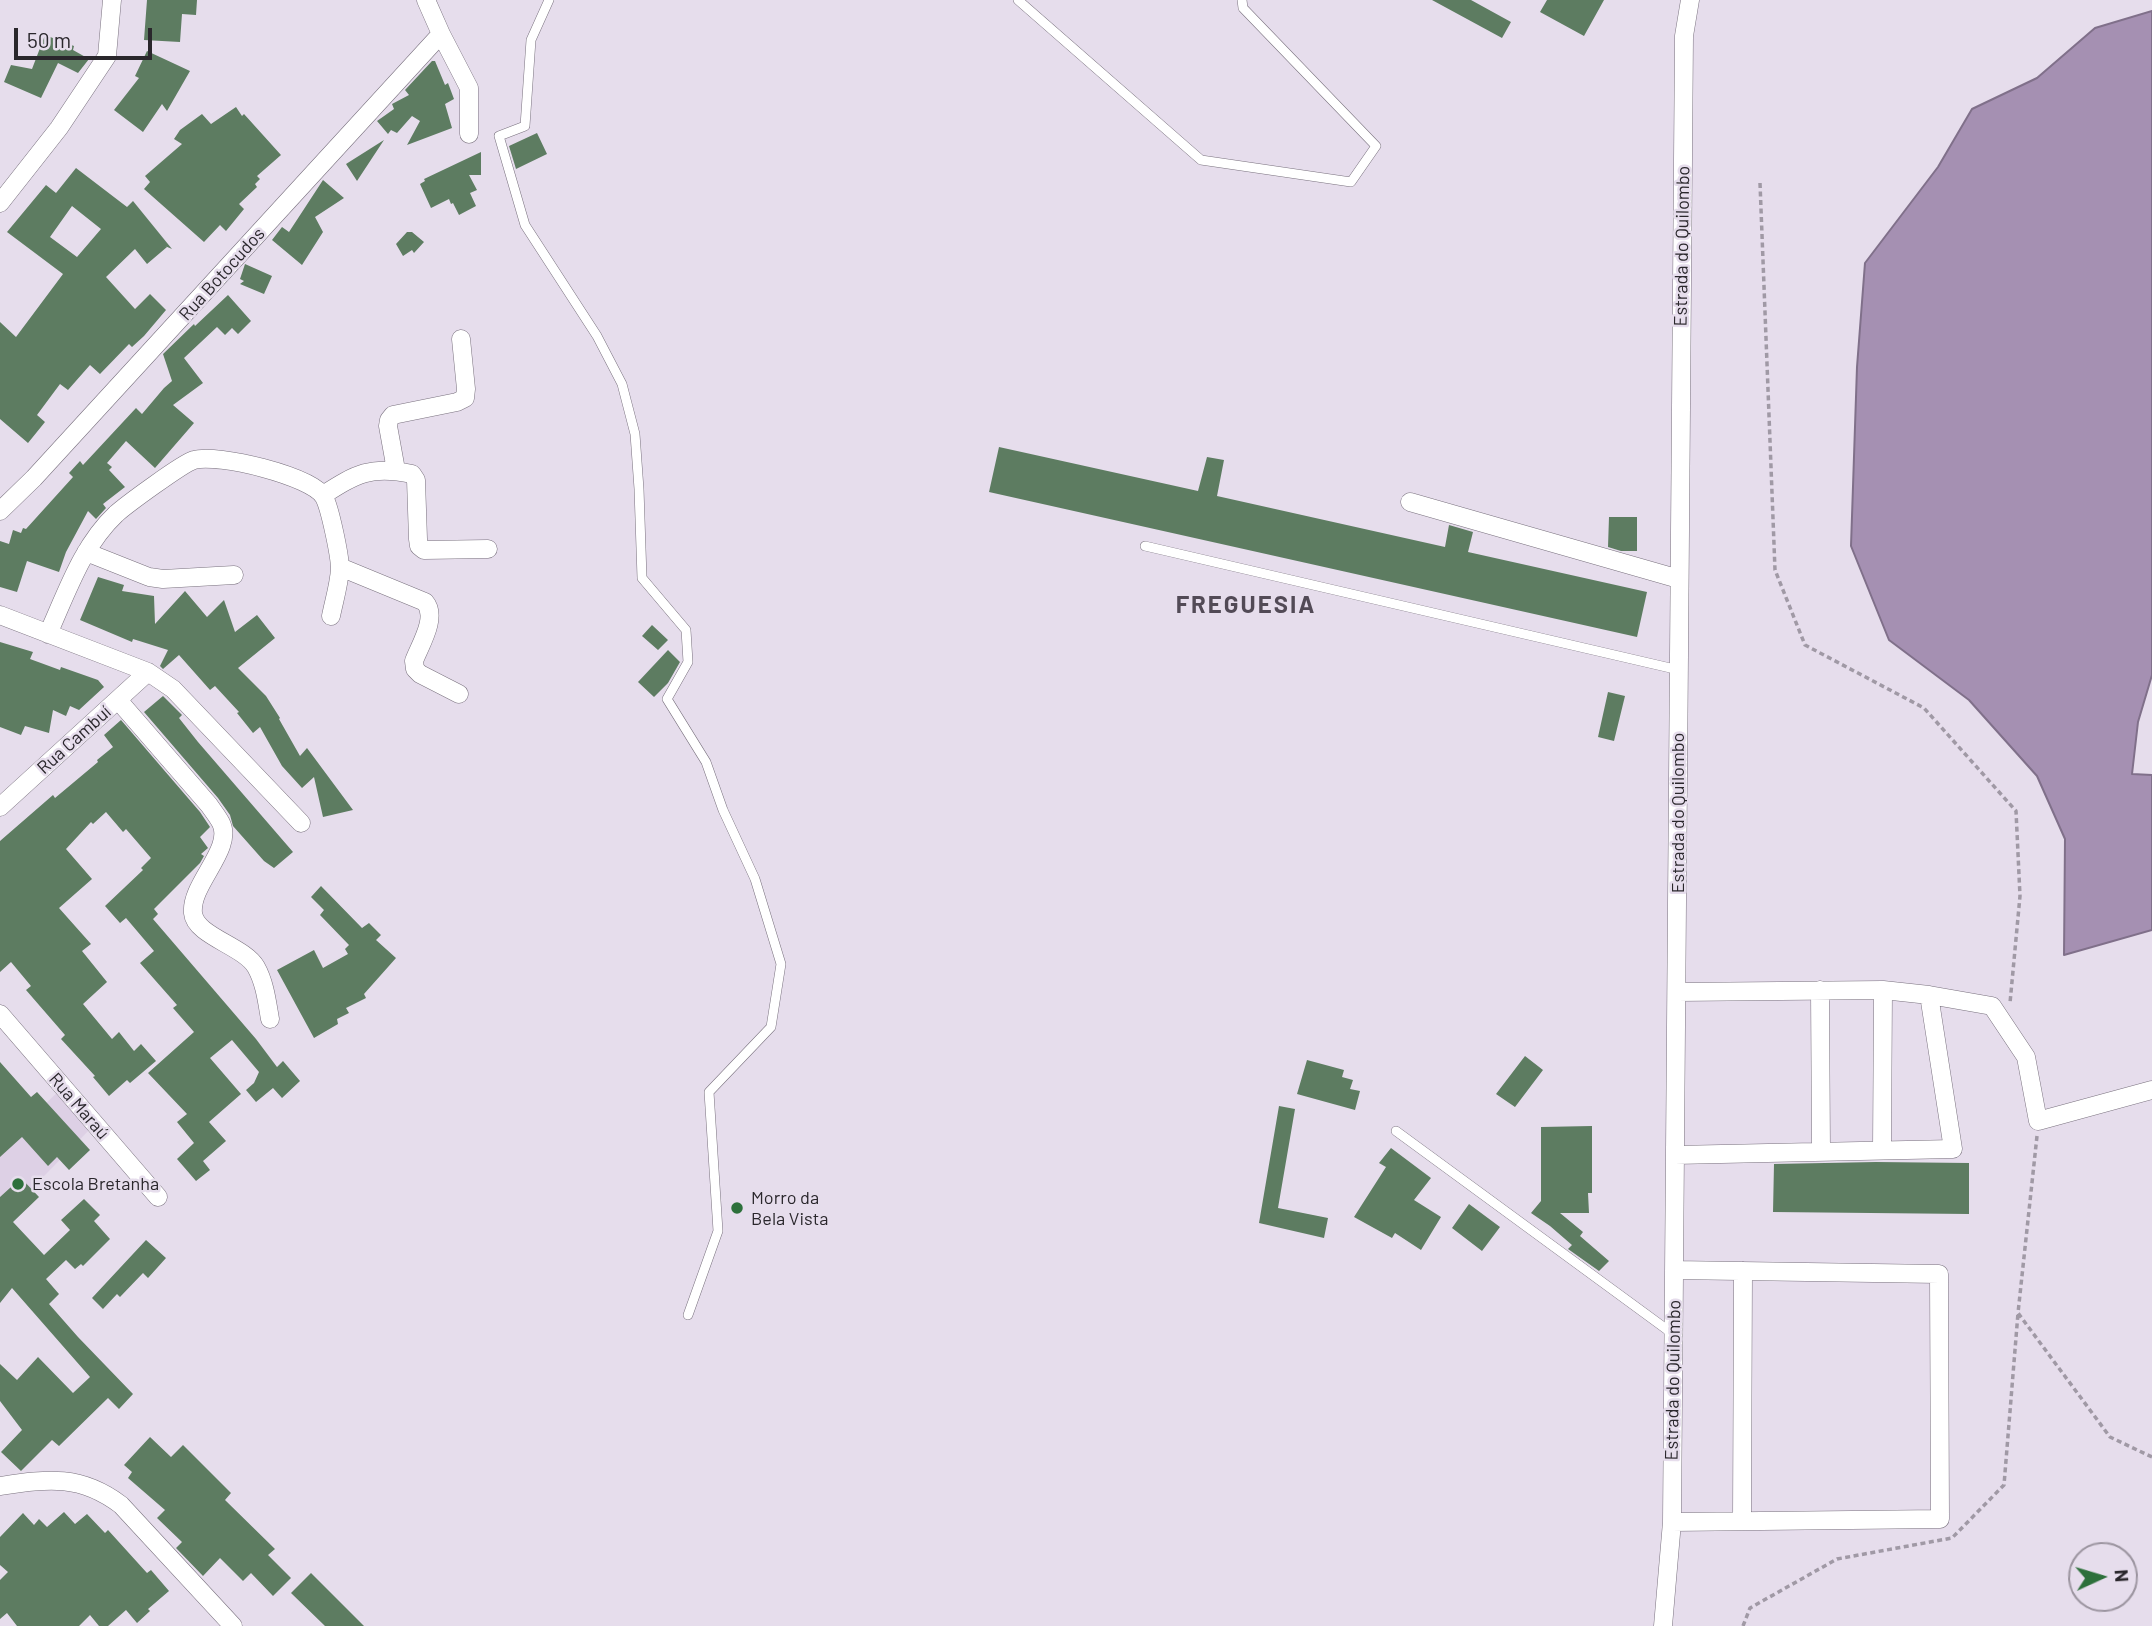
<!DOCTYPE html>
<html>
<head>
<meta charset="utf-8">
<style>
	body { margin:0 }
	#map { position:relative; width:2152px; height:1626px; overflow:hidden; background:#e6ddec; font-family:Barlow,sans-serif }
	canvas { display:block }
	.north { position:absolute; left:2068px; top:1542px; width:70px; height:70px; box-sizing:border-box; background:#e6ddec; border:2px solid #9b949f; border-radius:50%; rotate:86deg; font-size:19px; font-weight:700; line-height:28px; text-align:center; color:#2a272c }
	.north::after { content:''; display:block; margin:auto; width:24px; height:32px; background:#2d703b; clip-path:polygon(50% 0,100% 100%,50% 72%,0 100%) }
	.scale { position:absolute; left:14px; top:28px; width:138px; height:32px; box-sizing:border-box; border:4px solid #2a272c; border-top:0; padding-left:9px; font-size:21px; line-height:24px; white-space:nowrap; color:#2a272c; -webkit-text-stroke:5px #e6ddec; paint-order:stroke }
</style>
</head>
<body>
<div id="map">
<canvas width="2152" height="1626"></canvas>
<div class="north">N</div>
<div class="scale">50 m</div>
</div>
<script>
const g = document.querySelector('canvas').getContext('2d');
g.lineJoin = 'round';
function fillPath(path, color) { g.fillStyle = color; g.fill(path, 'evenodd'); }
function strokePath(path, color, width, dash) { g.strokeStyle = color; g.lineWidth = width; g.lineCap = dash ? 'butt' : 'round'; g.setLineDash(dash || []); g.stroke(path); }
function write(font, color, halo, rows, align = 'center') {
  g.font = font + ' Barlow,sans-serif'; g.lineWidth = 5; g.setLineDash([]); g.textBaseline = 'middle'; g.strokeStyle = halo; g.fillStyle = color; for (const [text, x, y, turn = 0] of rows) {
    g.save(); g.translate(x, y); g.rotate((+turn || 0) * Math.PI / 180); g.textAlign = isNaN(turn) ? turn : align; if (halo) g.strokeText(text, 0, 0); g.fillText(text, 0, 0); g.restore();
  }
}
fillPath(new Path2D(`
	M63 1087 95 1124 0 1221V1147Z`), '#ddd0e5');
const water = new Path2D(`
	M2152 11V675L2138 722 2132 774 2152 775V930L2064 955 2065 839 2037 776 1969 700 1889 640 1851 546 1857 367 1865 263 1938 167 1972 109 2037 78 2095 28Z`);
fillPath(water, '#a590b2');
strokePath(water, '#80708a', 2);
fillPath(new Path2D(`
	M147 0H197L196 15 182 14 180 42 144 40Z
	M1432 0H1471L1511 22 1502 38Z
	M1547 0H1604L1584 36 1540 12Z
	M45 35 74 46 73 50 89 59 78 73 58 63 41 98 4 82 11 65 32 69Z
	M147 51 190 71 167 111 162 104 143 132 114 110 139 78 135 76Z
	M432 61H435L445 85 448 83 454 99 445 104 452 128 407 145 420 121 412 116 397 133 391 130 388 134 377 121 394 109 392 104 409 95 405 90Z
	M236 107 242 116 244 114 281 155 257 176 260 179 255 184 257 187 239 204 244 209 226 231 220 225 204 242 144 189 150 182 145 176 182 144 174 139 180 130 202 114 211 124Z
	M537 133 547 154 516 169 509 146Z
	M384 140 357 181 346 164Z
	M481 152V175H469L477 190 470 193 476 206 459 215 453 203 451 204 449 199 431 208 420 184 425 181 424 179Z
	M76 168 127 207 133 201 172 249 165 246 167 247 147 264 135 249 106 277 135 309 150 294 166 310 144 336 132 347 129 344 100 374 90 365 68 390 60 384 37 415 45 422 28 443 0 419V322L16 337 63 274 7 232 46 185 56 193ZM72 206 101 229 77 257 50 237Z
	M323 180 344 198 315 217 323 232 302 265 272 240 282 227 289 232Z
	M407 232H412L424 242 414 253 412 250 403 256 396 244Z
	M245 264 272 276 264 294 240 284 244 281 240 279Z
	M228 295 251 321 238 334 232 328 225 335 217 327 184 358 203 383 173 405 194 423 155 468 126 441 107 463 112 467 109 470 125 487 103 504 106 508 96 519 88 511 66 552 59 572 27 561 17 592 0 587V541L9 544 13 530 21 533 23 528 26 529 73 477 69 473 80 461 83 465 136 408 142 414 164 388 172 381 163 354 194 324 195 326Z
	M999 447 1198 491 1207 457 1224 460 1217 496 1445 547 1449 525 1473 532 1468 552 1647 592 1637 637 989 492Z
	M1609 517H1637V551H1621L1608 547Z
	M98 577 124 585 122 591 154 596 155 624 185 591 207 617 224 600 235 632 257 615 275 638 238 668 266 696 280 718 279 719 300 756 307 748 353 810 323 817 314 777 302 788 282 766 260 727 253 733 237 713 239 712 215 686 210 690 179 655 163 669 160 666 168 650 133 639 132 642 80 620Z
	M652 625 668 640 658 650 642 636Z
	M0 642 33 652 30 659 60 670 61 667 98 680 104 687 79 710 70 706 66 716 53 710 49 733 25 726 21 735 0 727Z
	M668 650 680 662 668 683 654 697 638 682Z
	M1608 692 1625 696 1614 741 1598 737Z
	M163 696 182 715 179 718 198 742 293 852 274 868 264 861 233 826 230 815 218 798 144 712Z
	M121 720 200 812 210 827 200 837 208 848 201 854 204 856 200 863 154 909 158 914 153 919 256 1039 277 1067 283 1061 300 1081 282 1098 273 1088 256 1102 246 1090 254 1083 259 1072 232 1040 210 1058 241 1094 209 1122 226 1141 203 1161 210 1170 196 1181 177 1159 194 1143 177 1122 187 1114 148 1073 194 1032 173 1008 177 1005 140 963 154 951 126 918 120 923 105 906 143 870 141 868 151 858 126 829 123 832 106 812 93 824 91 822 66 849 92 879 59 908 91 944 82 951 107 982 83 1004 112 1039 119 1032 134 1051 141 1044 156 1061 130 1083 127 1080 109 1096 93 1077 95 1076 61 1039 65 1035 26 990 31 986 11 962 0 972V841L53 795 55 798 98 762 97 760 113 747 104 735Z
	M321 886 362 928 369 923 381 935 376 940 396 958 364 994 366 998 346 1008 349 1013 337 1019 338 1024 314 1038 277 970 314 950 323 968 348 954 345 949 349 945 320 915 324 910 311 897Z
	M1525 1056 1543 1070 1515 1107 1496 1094Z
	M1307 1060 1344 1070 1342 1077 1353 1080 1350 1089 1360 1091 1355 1110 1297 1094Z
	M0 1062 31 1097 37 1092 90 1150 69 1170 57 1157 48 1166 22 1137 0 1157Z
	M1279 1106 1295 1109 1278 1208 1328 1218 1324 1238 1259 1223Z
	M1592 1126V1193H1588L1589 1213H1560L1583 1232 1580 1236 1609 1261 1599 1271 1568 1249 1572 1245 1550 1226 1531 1213 1541 1201V1127Z
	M1391 1148 1431 1178 1414 1200 1441 1217 1421 1250 1395 1233 1392 1238 1354 1217 1386 1167 1379 1163Z
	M1876 1162 1969 1163V1214L1773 1212 1774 1164Z
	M21 1178 39 1197 13 1222 44 1255 70 1230 61 1220 84 1199 100 1215 94 1221 110 1239 83 1266 81 1264 75 1269 66 1260 46 1279 59 1294 49 1304 78 1337 133 1394 119 1409 108 1398 59 1446 52 1440 21 1471 1 1452 22 1430 0 1401V1364L17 1380 38 1357 73 1393 90 1377 12 1288 0 1303V1197Z
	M1469 1204 1500 1227 1482 1251 1452 1228Z
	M146 1240 166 1258 148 1278 143 1273 120 1297 117 1294 103 1309 92 1298Z
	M150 1437 171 1457 183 1445 231 1493 225 1500 275 1549 268 1555 291 1578 273 1596 251 1573 243 1581 220 1558 203 1576 176 1548 182 1542 157 1518 165 1510 128 1478 132 1472 124 1465Z
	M64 1512 75 1524 87 1514 105 1533 108 1530 147 1573 151 1570 169 1591 148 1609 150 1611 137 1623 126 1610 108 1626H99L90 1615 79 1626H17L7 1613 0 1619V1580L8 1572 0 1565V1537L23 1513 34 1525 39 1519 47 1527Z
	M311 1573 364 1626H325L291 1593Z`), '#5d7c61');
const lane = new Path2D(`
	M549 0 531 40 525 126 499 136 525 225 597 336 622 384 635 434 639 489 642 578 686 630 688 662 667 699 706 762 723 810 755 879 781 964 771 1027 709 1092 718 1231 688 1315
	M1018 0 1201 160 1351 182 1376 146 1243 8 1242 0
	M1145 546 1679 670
	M1396 1131 1673 1334`);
const street = new Path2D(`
	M426 0 441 34 469 88V134
	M0 203 59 128 107 56 112 0
	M396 470 388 426 389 420 393 415 457 402 465 398 466 389 461 339
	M323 495C356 474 371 465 412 474L416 480 418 539 419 546 424 550 488 549
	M1410 502 1679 579
	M0 511 34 478 441 34
	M86 552 149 577 163 579 234 575
	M340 567 425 602C438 617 420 645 414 661L415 669 420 674 459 694
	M0 615 148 672 173 689 301 823
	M48 634C67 592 82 546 116 514 126 505 183 463 194 460 217 453 312 476 324 497 330 508 340 556 340 569 339 585 334 601 331 616
	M118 700 209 805C213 811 218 817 221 823 234 849 190 884 193 913 195 936 244 946 256 967 265 983 267 1002 270 1019
	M0 807 148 672
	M1820 990 1821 1152
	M1929 995 1992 1006 2026 1057 2038 1121 2152 1090
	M0 1014 158 1197
	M1882 1150 1883 990
	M1675 1155 1953 1149 1929 995 1883 990 1677 992
	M0 1486C48 1479 80 1474 121 1505L233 1626
	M1742 1521 1743 1271
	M1672 1522 1940 1519 1939 1274 1674 1270
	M1663 1626 1672 1522 1684 36 1690 0`);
strokePath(lane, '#79717e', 10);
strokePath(street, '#79717e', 19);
strokePath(new Path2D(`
	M1760 183 1775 570 1805 645 1924 708 2016 811 2020 896 2010 1003
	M2037 1136 2018 1313 2110 1437 2152 1457
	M1743 1626 1750 1608 1837 1559 1952 1538 2004 1485 2018 1313`), '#a099a5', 3.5, [5, 3.5]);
strokePath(lane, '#fff', 9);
strokePath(street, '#fff', 18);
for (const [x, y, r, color] of [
	[18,1184,7,"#2d703b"],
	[737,1208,7,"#2d703b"]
]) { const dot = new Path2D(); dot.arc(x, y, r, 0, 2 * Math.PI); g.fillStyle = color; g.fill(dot); strokePath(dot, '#e6ddec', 2.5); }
write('18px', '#2a272c', '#e6ddec', [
	["Estrada do Quilombo",1682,246,-89],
	["Rua Botocudos",222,274,-48],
	["Rua Cambuí",74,740,-42],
	["Estrada do Quilombo",1678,813,-90],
	["Rua Maraú",79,1106,49],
	["Estrada do Quilombo",1673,1380,-89]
]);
write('18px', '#2a272c', '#e6ddec', [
	["Escola Bretanha",32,1184],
	["Morro da",751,1198],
	["Bela Vista",751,1219]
], 'left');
g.letterSpacing = '2px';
write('bold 24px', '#524a56', '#e6ddec', [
	["FREGUESIA",1246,605]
]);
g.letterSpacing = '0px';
</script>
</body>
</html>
